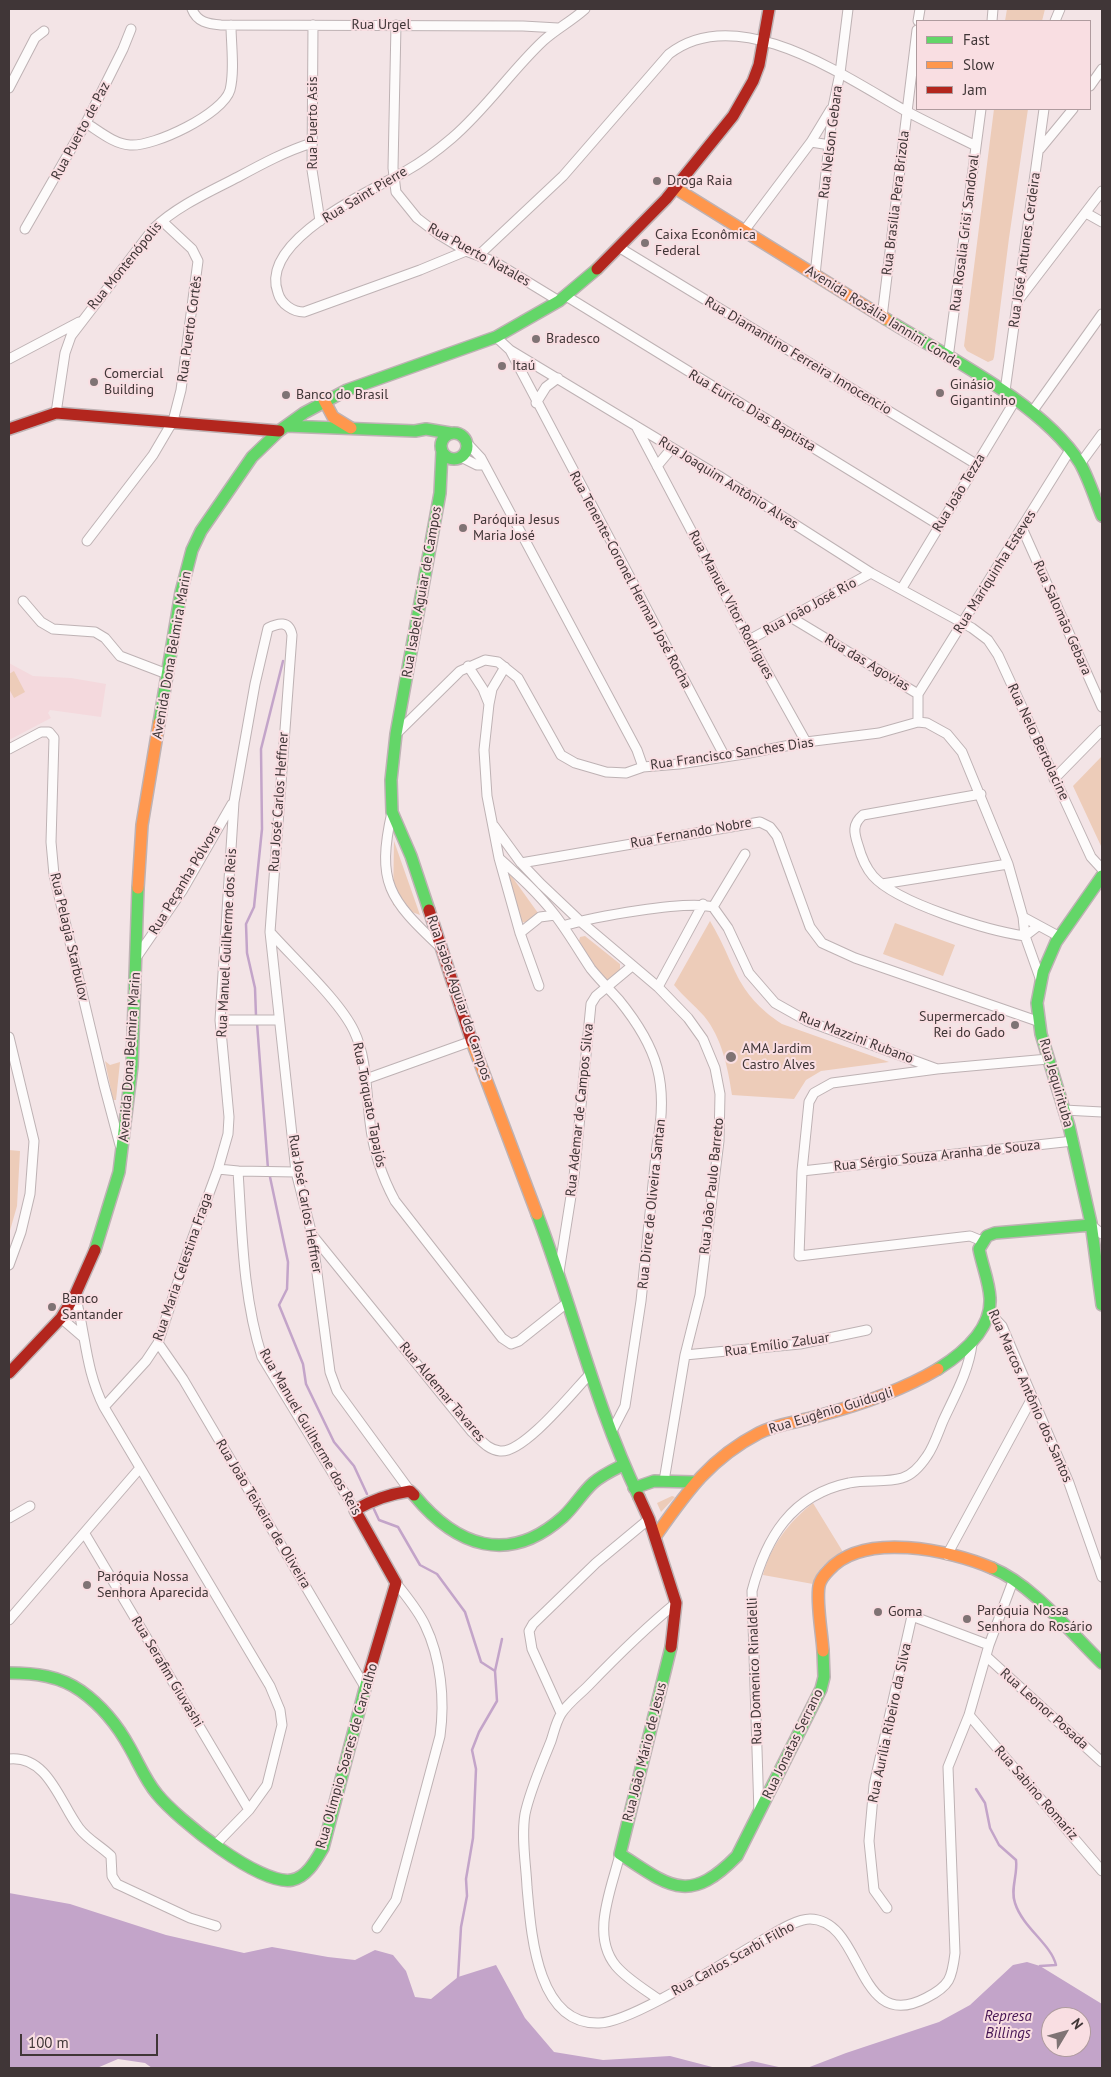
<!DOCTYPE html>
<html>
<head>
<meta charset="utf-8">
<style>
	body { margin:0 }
	#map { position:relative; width:1111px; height:2077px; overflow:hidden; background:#f3e4e6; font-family:"PT Sans",sans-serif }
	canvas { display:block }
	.frame { position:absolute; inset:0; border:10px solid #403637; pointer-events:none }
	.legend { position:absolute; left:916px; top:20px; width:175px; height:90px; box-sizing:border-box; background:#f9dee2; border:1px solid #af9b9e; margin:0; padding:6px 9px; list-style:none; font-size:15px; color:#403637 }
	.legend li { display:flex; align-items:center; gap:10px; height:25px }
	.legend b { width:25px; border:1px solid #af9b9e }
	.north { position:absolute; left:1041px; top:2007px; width:50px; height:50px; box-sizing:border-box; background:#f9dee2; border:1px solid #af9b9e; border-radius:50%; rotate:53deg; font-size:14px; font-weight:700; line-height:20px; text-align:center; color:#403637 }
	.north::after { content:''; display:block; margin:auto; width:18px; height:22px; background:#7f7374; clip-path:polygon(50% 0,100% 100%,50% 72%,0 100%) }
	.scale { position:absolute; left:20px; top:2034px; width:138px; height:22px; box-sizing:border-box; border:2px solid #403637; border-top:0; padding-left:6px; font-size:15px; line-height:18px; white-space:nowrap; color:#403637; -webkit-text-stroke:4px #f9dee2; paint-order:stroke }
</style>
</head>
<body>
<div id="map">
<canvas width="1111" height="2077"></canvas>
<div class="frame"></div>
<ul class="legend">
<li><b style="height:6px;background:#63d668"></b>Fast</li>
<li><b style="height:6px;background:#ff974d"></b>Slow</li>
<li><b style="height:6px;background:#b3261e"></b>Jam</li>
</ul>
<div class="north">N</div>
<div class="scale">100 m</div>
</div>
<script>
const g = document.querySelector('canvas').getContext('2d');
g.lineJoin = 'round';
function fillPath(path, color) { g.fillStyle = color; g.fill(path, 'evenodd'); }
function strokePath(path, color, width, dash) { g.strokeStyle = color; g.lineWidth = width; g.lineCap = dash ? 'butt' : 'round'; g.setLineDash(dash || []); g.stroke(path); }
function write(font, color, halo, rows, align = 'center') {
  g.font = font + ' "PT Sans",sans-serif'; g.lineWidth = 4; g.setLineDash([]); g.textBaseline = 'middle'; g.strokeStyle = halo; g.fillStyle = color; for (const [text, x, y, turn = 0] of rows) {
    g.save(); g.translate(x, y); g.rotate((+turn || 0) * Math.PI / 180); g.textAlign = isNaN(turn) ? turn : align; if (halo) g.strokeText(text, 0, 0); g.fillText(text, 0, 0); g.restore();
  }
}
fillPath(new Path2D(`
	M9 663 33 676 71 678 106 684 101 717 50 710 48 713 51 718 9 740Z`), '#f4d9dd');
fillPath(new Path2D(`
	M1007 9H1045L1042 21H1005Z
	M994 109H1028L1009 238 994 357 993 360 988 362 967 351 964 346Z
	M14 671 25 692 14 698 9 689V674Z
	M1102 756V846H1101L1073 786Z
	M394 841 420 915 393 905Z
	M506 873 510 874 538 913 527 922 518 923Z
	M710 921C737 966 734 992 782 1024L889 1062 821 1071 806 1080 794 1099 732 1095C728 1068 722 1038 704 1016 694 1005 683 996 674 985Z
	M895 923 955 945 943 976 883 954Z
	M585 936 620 964V971L610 981 601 979 579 941 580 937Z
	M105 1061 110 1065 120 1062 116 1100H113Z
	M9 1150 20 1151 17 1206 9 1234Z
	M672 1496 675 1497 661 1512 657 1503Z
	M813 1503 843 1552C828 1561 818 1567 813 1584L763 1575C771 1545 789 1522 813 1503Z`), '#edccb9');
fillPath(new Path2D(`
	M9 1893 70 1904 166 1935 244 1953 272 1947 328 1957 355 1960 375 1950 393 1955 406 1971 415 1997 431 1999 458 1977 496 1965 525 2018 554 2052 603 2060 670 2056 716 2068H152L145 2063 118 2059 97 2068H9Z
	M1027 1962 1040 1966 1102 2004V2068H807L846 2053 939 2022 970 2005 1013 1965ZM1051 2017H1081V2047H1051Z
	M752 2061 783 2068H726Z`), '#c3a4c9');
strokePath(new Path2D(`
	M256 1016 255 988 247 953 246 924 254 907 262 829 261 749 283 661
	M257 1023 268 1169
	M270 1177 288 1262 287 1289 279 1305 303 1364 306 1384 334 1442 354 1466 367 1494
	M372 1505 379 1520 398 1527 420 1565 437 1574 465 1612 481 1662 495 1671
	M976 1789 985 1803 990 1828 999 1845 1016 1860C1018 1875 1010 1889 1015 1903 1023 1928 1051 1944 1056 1965L1040 1966
	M458 1978 461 1927 467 1896 466 1879 473 1838 476 1769 472 1750 479 1732 497 1701 495 1671 502 1639`), '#c3a4c9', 2.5);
const street = new Path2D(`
	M192 9C197 22 208 24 221 25L523 26 558 28
	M918 21 920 9
	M992 21 993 9
	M1055 21 1060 9
	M313 25 312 170 320 221
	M396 25 393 168 396 192 417 218 438 234 466 251 495 262 559 301
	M1090 86 1102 69
	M9 88 35 38 44 31
	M86 123C99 131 114 144 130 145 154 147 223 114 230 90 235 70 231 45 231 25
	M811 142 830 145
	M1040 149 1073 109
	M1086 213 1102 222
	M25 229 86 123 123 49 131 29
	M744 231 811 142 831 109
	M620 248 976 464
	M466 251 420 270 304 312C293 312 281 304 278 293 258 240 371 191 406 171 422 162 438 150 452 138 486 109 511 71 543 41 556 29 572 21 585 9
	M479 255 563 176 669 54C737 1 844 76 904 110 928 123 952 134 976 146
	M815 275 833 107 840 73 848 9
	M566 296 939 525
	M1020 298 1102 191
	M882 317 917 30
	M496 337 510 350 719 476 871 573 972 628 988 640 998 655 1091 857 1102 869
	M510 350 725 757
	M948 358 981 109
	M9 359 79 322
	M1005 391 1044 109
	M536 403 546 387 558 378
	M1032 412 1102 314
	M56 413 65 353 71 336 153 229C177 206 209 192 238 177 262 164 286 151 312 143
	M636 426 749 640 806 742
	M467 443 481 458 637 750 643 767
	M461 457 477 465H484
	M1080 464 1102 434
	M657 466 672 448
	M1022 528 1102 707
	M87 541 153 455 173 421 181 390 198 261 192 249 162 221
	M902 588 1016 399
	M23 601 41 622 53 629 95 632 105 638 120 656 167 674
	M792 618 918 694V722
	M749 640 871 573
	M468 666 483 689 489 704 484 750 487 796 499 858 520 933 539 986
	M918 694 1070 450
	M489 704 492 689 505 667
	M396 734 460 671 485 660 498 662 518 678 561 755 575 763 606 772 626 773 643 767 679 764 744 754 806 742 879 733 918 722 927 723 947 734 962 752 1008 864 1023 917 1025 936 1040 978
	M9 749 41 732H49L54 738 51 842 54 875 104 1085 120 1145
	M1054 779 1102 730
	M981 794 863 815C852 824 854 833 858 845 861 856 866 868 873 876 897 903 989 931 1025 936L1038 926
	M392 812C376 883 389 899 440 947
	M494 826 521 863 541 884 580 921 658 987 688 1018 703 1039 715 1068 720 1094 719 1141 700 1295 685 1355 664 1481
	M499 858C519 876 539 894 555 915 568 932 579 951 591 969 600 980 610 990 619 1000 658 1048 669 1084 657 1145L641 1301 625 1406 612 1431
	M521 863 760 822 770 827 777 836 810 927 822 943 855 958 1040 1022
	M882 884 1008 864
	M713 907 745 854
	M1023 917 1060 937
	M563 926C593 917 685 900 713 907L728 928 749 973 775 1003 807 1021 937 1069
	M270 932C293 958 340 1001 354 1031 367 1058 366 1092 370 1122 373 1149 382 1177 395 1201L502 1338 511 1344 519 1341 568 1302
	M520 933 540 917 555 915
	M136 958 182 891 232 804
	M658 987 703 904
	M220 1020H278
	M9 1037 34 1141 30 1194 21 1232 9 1265
	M366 1079 472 1041
	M1064 1110 1102 1112
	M238 1171 296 1172
	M802 1171 1073 1141
	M1091 1225 1102 1234
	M313 1236 472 1432C481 1440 488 1450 500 1451 523 1454 572 1393 589 1375
	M982 1241 970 1236 799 1256 802 1171 809 1102 814 1093 832 1083 937 1069 1048 1059
	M559 1272 574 1177 591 1004 596 996 632 966
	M75 1295C86 1335 85 1369 104 1407L270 1686 280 1710 282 1725 267 1785 249 1810 216 1844
	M989 1312 1002 1326 1069 1483 1102 1577
	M61 1318 83 1337
	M158 1343 183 1379 365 1687
	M685 1355 800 1344 867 1330
	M104 1407 146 1361 158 1343 190 1245 218 1169
	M355 1510 262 1357C243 1298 242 1232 238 1171L218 1169 228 1134 229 1117 220 1020 234 802 255 684 268 628C278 623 289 620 292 635L270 932 296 1172 312 1235 330 1372 337 1391 410 1491
	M9 1518 30 1506
	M85 1534 249 1810
	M947 1555 1031 1400
	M676 1603C644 1629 616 1657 588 1686 579 1695 567 1704 561 1714 556 1722 554 1732 551 1741 542 1764 530 1790 525 1814 521 1838 526 1864 527 1887 531 1931 536 2025 599 2023 632 2023 732 1957 766 1938 778 1931 797 1919 810 1919 865 1920 855 2035 926 1998 950 1986 952 1978 955 1953L948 1767 969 1715 989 1645 1013 1581
	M9 1620 140 1468
	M986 1656 1102 1762
	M561 1713 532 1649 529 1631 533 1624 596 1563 649 1519
	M969 1715 1102 1871
	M9 1759C48 1755 60 1803 79 1828 88 1840 101 1846 111 1856L112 1876 117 1884 190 1918 216 1926
	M759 1813 752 1591C766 1538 791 1495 849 1483 866 1479 886 1483 902 1478 913 1475 921 1465 927 1456 934 1446 938 1433 943 1421 954 1397 969 1371 972 1344
	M620 1854C612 1888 590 1935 616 1966 627 1979 644 1989 658 1999
	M887 1908 874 1890 869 1841 874 1785 912 1616 989 1645
	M377 1928 396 1900 440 1736C445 1700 441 1658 425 1625 418 1610 406 1596 396 1583`);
const fast = new Path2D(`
	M886 319C946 356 1043 404 1080 463 1089 479 1095 499 1102 516
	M286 426 415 431 426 429 450 433
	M441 446a13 13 0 1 1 26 0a13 13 0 1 1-26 0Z
	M159 723 181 592 192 550 201 531 252 457 279 431 304 413 347 390 496 337 559 301 597 269
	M1102 876 1056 942 1043 972 1037 1003 1041 1034 1069 1126 1091 1223 1102 1305
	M429 910 411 856 392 812 391 780 396 734 440 493 442 451
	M537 1214C573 1308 595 1406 639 1497
	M95 1250 119 1172 132 1066 138 888
	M938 1369C962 1354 992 1330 990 1298 989 1281 982 1265 979 1249L987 1236 995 1233 1091 1225
	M634 1488 654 1481 694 1482
	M414 1495C456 1546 508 1566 563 1517 574 1507 582 1493 593 1483 602 1475 613 1470 623 1465
	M992 1568C1033 1585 1070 1632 1102 1663
	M671 1647 620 1854C670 1887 689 1905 737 1856L821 1689 824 1677 823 1651
	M9 1673C35 1673 60 1676 81 1691 102 1706 118 1726 130 1748 139 1764 146 1781 157 1794 177 1819 260 1886 292 1880 307 1877 316 1860 323 1848L368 1677`);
const slow = new Path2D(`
	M675 188 886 319
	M324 400 333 417 351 428
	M138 888 142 825 159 723
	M472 1042 537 1214
	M655 1537C686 1493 709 1459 759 1433 776 1424 799 1422 818 1416 859 1405 901 1391 938 1369
	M823 1651C822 1633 816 1602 819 1586 820 1580 825 1574 829 1570 864 1531 950 1550 992 1568`);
const jam = new Path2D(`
	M597 269 666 199 733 116 753 81 759 65 769 9
	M9 429 56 413 279 431
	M429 910 472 1042
	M9 1373 61 1318 75 1295 95 1250
	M639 1497 649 1519 676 1603 671 1647
	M368 1677 396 1583 355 1510C372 1500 390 1494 410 1491L414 1495`);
strokePath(street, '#beb2b4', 11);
strokePath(fast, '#beb2b4', 14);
strokePath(slow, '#beb2b4', 14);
strokePath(jam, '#beb2b4', 14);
strokePath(street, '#fdfbfb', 9);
strokePath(fast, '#63d668', 11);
strokePath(slow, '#ff974d', 11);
strokePath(jam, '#b3261e', 11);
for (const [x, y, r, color] of [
	[657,181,5,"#7f7374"],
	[645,243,5,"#7f7374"],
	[536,339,5,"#7f7374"],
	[502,366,5,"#7f7374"],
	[94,382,5,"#7f7374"],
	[940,393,5,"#7f7374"],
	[286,395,5,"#7f7374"],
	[463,528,5,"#7f7374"],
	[1015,1025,5,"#7f7374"],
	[731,1057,6,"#7f7374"],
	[52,1307,5,"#7f7374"],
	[87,1585,5,"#7f7374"],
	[878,1612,5,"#7f7374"],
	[967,1619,5,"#7f7374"]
]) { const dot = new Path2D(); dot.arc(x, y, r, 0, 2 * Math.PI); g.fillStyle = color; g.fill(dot); strokePath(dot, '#f9dee2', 2); }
write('14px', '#403637', '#f9dee2', [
	["Rua Urgel",381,25],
	["Rua Puerto Asis",313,123,-90],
	["Rua Puerto de Paz",81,131,-62],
	["Rua Nelson Gebara",831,142,-83],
	["Rua Saint Pierre",365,195,-31],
	["Rua Brasília Pera Brizola",896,203,-83],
	["Rua Rosalia Grisi Sandoval",965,233,-83],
	["Rua José Antunes Cerdeira",1025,250,-82],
	["Rua Puerto Natales",479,255,29],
	["Rua Montenópolis",125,266,-51],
	["Avenida Rosália Iannini Conde",883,317,32],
	["Rua Puerto Cortês",190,329,-82],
	["Rua Diamantino Ferreira Innocencio",798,356,31],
	["Rua Eurico Dias Baptista",752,411,31],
	["Rua Joaquim Antônio Alves",728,483,32],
	["Rua João Tezza",959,493,-59],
	["Rua Mariquinha Esteves",995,572,-58],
	["Rua Tenente-Coronel Herman José Rocha",630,580,62],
	["Rua Isabel Aguiar de Campos",422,592,-80],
	["Rua Manuel Vitor Rodrigues",731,605,62],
	["Rua João José Rio",810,607,-29],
	["Rua Salomão Gebara",1062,618,66],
	["Avenida Dona Belmira Marin",172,655,-80],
	["Rua das Agovias",867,663,31],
	["Rua Nelo Bertolacine",1038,742,65],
	["Rua Francisco Sanches Dias",732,754,-8],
	["Rua José Carlos Heffner",279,802,-86],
	["Rua Fernando Nobre",691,833,-10],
	["Rua Peçanha Pólvora",185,880,-59],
	["Rua Pelagia Starbulov",69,937,77],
	["Rua Manuel Guilherme dos Reis",227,943,-87],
	["Rua Isabel Aguiar de Campos",459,998,71],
	["Rua Mazzini Rubano",856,1038,21],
	["Avenida Dona Belmira Marin",130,1057,-86],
	["Rua Jequirituba",1056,1083,74],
	["Rua Torquato Tapajós",369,1105,79],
	["Rua Ademar de Campos Silva",580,1110,-84],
	["Rua Sérgio Souza Aranha de Souza",937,1156,-6],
	["Rua João Paulo Barreto",712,1186,-84],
	["Rua José Carlos Heffner",305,1204,80],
	["Rua Dirce de Oliveira Santan",652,1204,-84],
	["Rua Maria Celestina Fraga",183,1267,-71],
	["Rua Emílio Zaluar",777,1345,-8],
	["Rua Aldemar Tavares",442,1392,50],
	["Rua Marcos Antônio dos Santos",1030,1396,66],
	["Rua Eugênio Guidugli",831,1411,-17],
	["Rua Manuel Guilherme dos Reis",310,1432,60],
	["Rua João Teixeira de Oliveira",263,1514,59],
	["Rua Domenico Rinaldelli",755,1671,-92],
	["Rua Serafim Giuvashi",167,1672,59],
	["Rua Leonor Posada",1044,1709,42],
	["Rua Aurília Ribeiro da Silva",890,1723,-78],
	["Rua Jonatas Serrano",793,1744,-64],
	["Rua João Mário de Jesus",645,1752,-76],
	["Rua Olímpio Soares de Carvalho",347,1756,-74],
	["Rua Sabino Romariz",1036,1793,49],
	["Rua Carlos Scarbi Filho",733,1959,-29]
]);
write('14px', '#403637', '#f9dee2', [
	["Droga Raia",667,181],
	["Caixa Econômica",655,235],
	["Federal",655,251],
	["Bradesco",546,339],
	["Itaú",512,366],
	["Comercial",104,374],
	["Building",104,390],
	["Ginásio",950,385],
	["Gigantinho",950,401],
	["Banco do Brasil",296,395],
	["Paróquia Jesus",473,520],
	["Maria José",473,536],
	["Supermercado",1005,1017,"right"],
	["Rei do Gado",1005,1033,"right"],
	["AMA Jardim",742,1049],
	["Castro Alves",742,1065],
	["Banco",62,1299],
	["Santander",62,1315],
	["Paróquia Nossa",97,1577],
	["Senhora Aparecida",97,1593],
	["Paróquia Nossa",977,1611],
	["Senhora do Rosário",977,1627],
	["Goma",888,1612]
], 'left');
write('italic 15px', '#451453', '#f9dee2', [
	["Represa",1008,2017],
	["Billings",1008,2034]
]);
</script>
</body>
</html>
